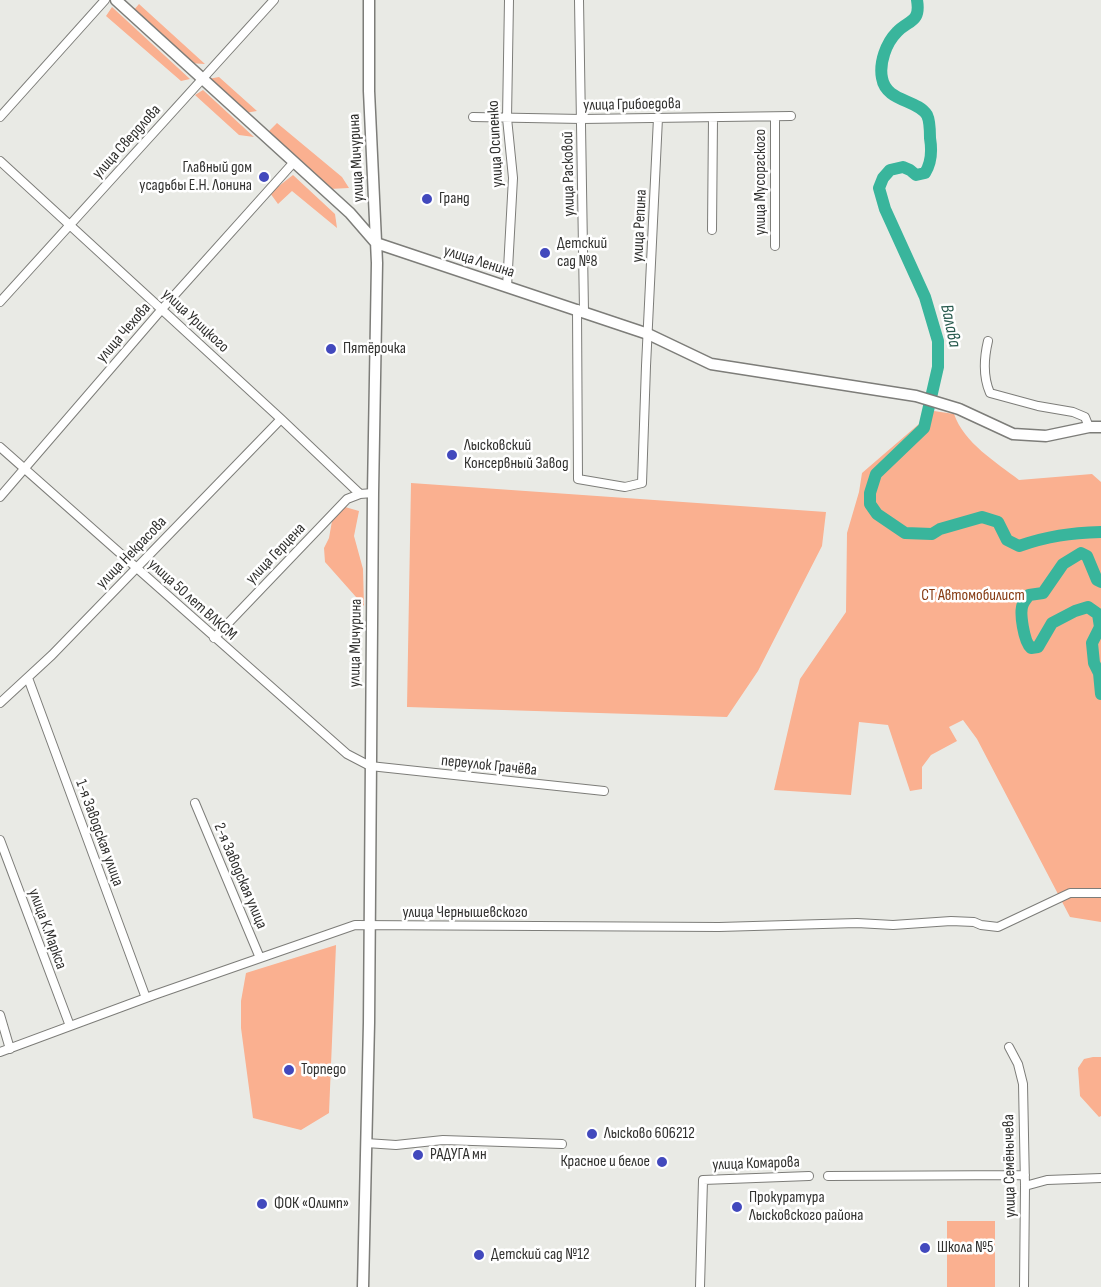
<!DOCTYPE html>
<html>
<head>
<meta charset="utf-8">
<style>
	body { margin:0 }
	canvas { display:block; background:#e9eae5 }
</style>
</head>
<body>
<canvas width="1101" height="1287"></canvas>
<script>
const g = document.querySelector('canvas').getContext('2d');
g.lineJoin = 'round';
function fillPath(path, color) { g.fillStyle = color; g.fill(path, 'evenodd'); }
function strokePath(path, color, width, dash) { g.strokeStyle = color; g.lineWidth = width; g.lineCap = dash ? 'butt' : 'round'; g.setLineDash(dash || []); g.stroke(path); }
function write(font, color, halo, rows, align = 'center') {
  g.font = font + ' "Sofia Sans Condensed",sans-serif'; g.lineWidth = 5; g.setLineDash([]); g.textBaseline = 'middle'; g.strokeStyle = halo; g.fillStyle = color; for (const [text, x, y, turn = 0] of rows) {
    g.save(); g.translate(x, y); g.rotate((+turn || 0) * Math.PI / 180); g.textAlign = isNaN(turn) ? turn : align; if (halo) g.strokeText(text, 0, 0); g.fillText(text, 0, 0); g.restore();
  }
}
fillPath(new Path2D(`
	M139 4 205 64 188 63 133 11Z
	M112 7 190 79 181 81 106 16Z
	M219 77 257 111 245 113 208 79Z
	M203 90 254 137 239 135 195 95Z
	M277 123 342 177 349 188 329 189 267 133Z
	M293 175 335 214 337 228 292 191 278 204 270 193Z
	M934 411 954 414C964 443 996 462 1019 480L1092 474 1101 482V922L1070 917 977 739 963 720 949 727 957 741 931 755 922 767V789L910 791 888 725 859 722 851 795 774 790 800 679 846 612 847 533 859 492 862 473Z
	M411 483 826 512 822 546 758 671 727 717 407 707Z
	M345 507 359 511 354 536 363 569 364 606 325 562 324 548 329 538 332 521Z
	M336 945 329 1113 301 1130 253 1118 241 1028V1001L246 973Z
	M1093 1057H1101V1116L1099 1117 1080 1096 1078 1068 1084 1059Z
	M947 1221H995V1287H947Z`), '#fab090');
strokePath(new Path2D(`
	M917 0C921 23 908 20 897 32 886 43 879 63 882 78 886 102 917 99 927 115 930 121 930 131 930 138 932 150 932 162 925 173L916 175 910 170 903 167 890 170 883 178 879 188 885 209 925 297 938 341V367L924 428 876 474 870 493V504L877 514 905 533 932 534 940 529 982 517 998 522 1007 540 1019 546C1048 536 1070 533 1101 532
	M1101 582 1097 580 1087 556 1081 553 1063 564 1043 593 1029 595C1027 598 1024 601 1023 604 1019 612 1024 642 1031 648L1038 647 1052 623 1075 611 1088 607 1098 614 1100 627 1092 643 1094 663 1099 673 1101 694`), '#39b59c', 12);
const minor = new Path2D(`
	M579 0 584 311
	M0 117 105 0
	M473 117 582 119 791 116
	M0 161 281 419 360 494 373 493
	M712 230 713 118
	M775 246V117
	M507 287 513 178 507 118 509 0
	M0 302 274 0
	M577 309 578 479 625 487 642 483 646 366 658 118
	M988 341C984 358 983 377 990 393L1038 406 1073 412 1085 417 1089 427
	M0 447 347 754 370 766 604 791
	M0 497 162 309 294 162
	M214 638 347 499 360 494
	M28 678 146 998
	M0 703 52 655 281 419
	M195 803 260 958
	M0 840 70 1026
	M0 1015 10 1049
	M1009 1047 1018 1064 1023 1084 1025 1186 1024 1287
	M0 1052 154 995 355 925 719 927 857 923 893 925 951 921 974 922 981 925 998 927 1070 893H1101
	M366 1143 396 1145 443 1140 562 1144
	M828 1176 1025 1175
	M1025 1186 1047 1180 1101 1178
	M700 1287 703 1180 809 1176`);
const secondary = new Path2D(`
	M116 0 350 213 376 243 648 334 711 364 916 396 959 409 1013 434 1046 436 1089 427H1101
	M363 1287 369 1023 373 493 377 263 369 91V0`);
strokePath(minor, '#7d7d79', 10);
strokePath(secondary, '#7d7d79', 13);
strokePath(minor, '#fff', 8);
strokePath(secondary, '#fff', 10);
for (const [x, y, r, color] of [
	[264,177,6,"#4249bd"],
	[427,199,6,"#4249bd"],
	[545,253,6,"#4249bd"],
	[331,349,6,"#4249bd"],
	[452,455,6,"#4249bd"],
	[289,1070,6,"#4249bd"],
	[592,1134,6,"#4249bd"],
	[418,1155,6,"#4249bd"],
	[662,1162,6,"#4249bd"],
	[262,1204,6,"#4249bd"],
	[737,1207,6,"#4249bd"],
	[925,1248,6,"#4249bd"],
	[479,1255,6,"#4249bd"]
]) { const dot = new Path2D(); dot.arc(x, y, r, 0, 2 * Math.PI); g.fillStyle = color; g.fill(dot); strokePath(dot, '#fff', 2); }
write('16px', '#31312f', '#fff', [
	["улица Грибоедова",632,105,-1],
	["улица Свердлова",127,142,-48],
	["улица Осипенко",496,144,-93],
	["улица Мичурина",357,158,-93],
	["улица Расковой",569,174,-91],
	["улица Мусоргского",761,182,-90],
	["улица Репина",640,226,-87],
	["улица Ленина",479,262,18],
	["улица Урицкого",195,321,43],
	["улица Чехова",124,333,-49],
	["улица Некрасова",132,553,-46],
	["улица Герцена",276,554,-46],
	["улица 50 лет ВЛКСМ",192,600,42],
	["улица Мичурина",356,643,-89],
	["переулок Грачёва",489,766,6],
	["1-я Заводская улица",99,833,70],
	["2-я Заводская улица",240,876,67],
	["улица Чернышевского",465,913],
	["улица К.Маркса",47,929,70],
	["улица Комарова",756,1164,-2],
	["улица Семёнычева",1010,1166,-91]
]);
write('16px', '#31312f', '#fff', [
	["Главный дом",252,168,"right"],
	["усадьбы Е.Н. Лонина",252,186,"right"],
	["Гранд",439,199],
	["Детский",557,244],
	["сад №8",557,262],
	["Пятёрочка",343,349],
	["Лысковский",464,446],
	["Консервный Завод",464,464],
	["Торпедо",301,1070],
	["Лысково 606212",604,1134],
	["РАДУГА мн",430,1155],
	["Красное и белое",650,1162,"right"],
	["Прокуратура",749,1198],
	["Лысковского района",749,1216],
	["ФОК «Олимп»",274,1204],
	["Школа №5",937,1248],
	["Детский сад №12",491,1255]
], 'left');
write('16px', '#853a11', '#fff', [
	["СТ Автомобилист",973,596]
]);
write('italic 18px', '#295b4f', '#fff', [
	["Валава",950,326,78]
]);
</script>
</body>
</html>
